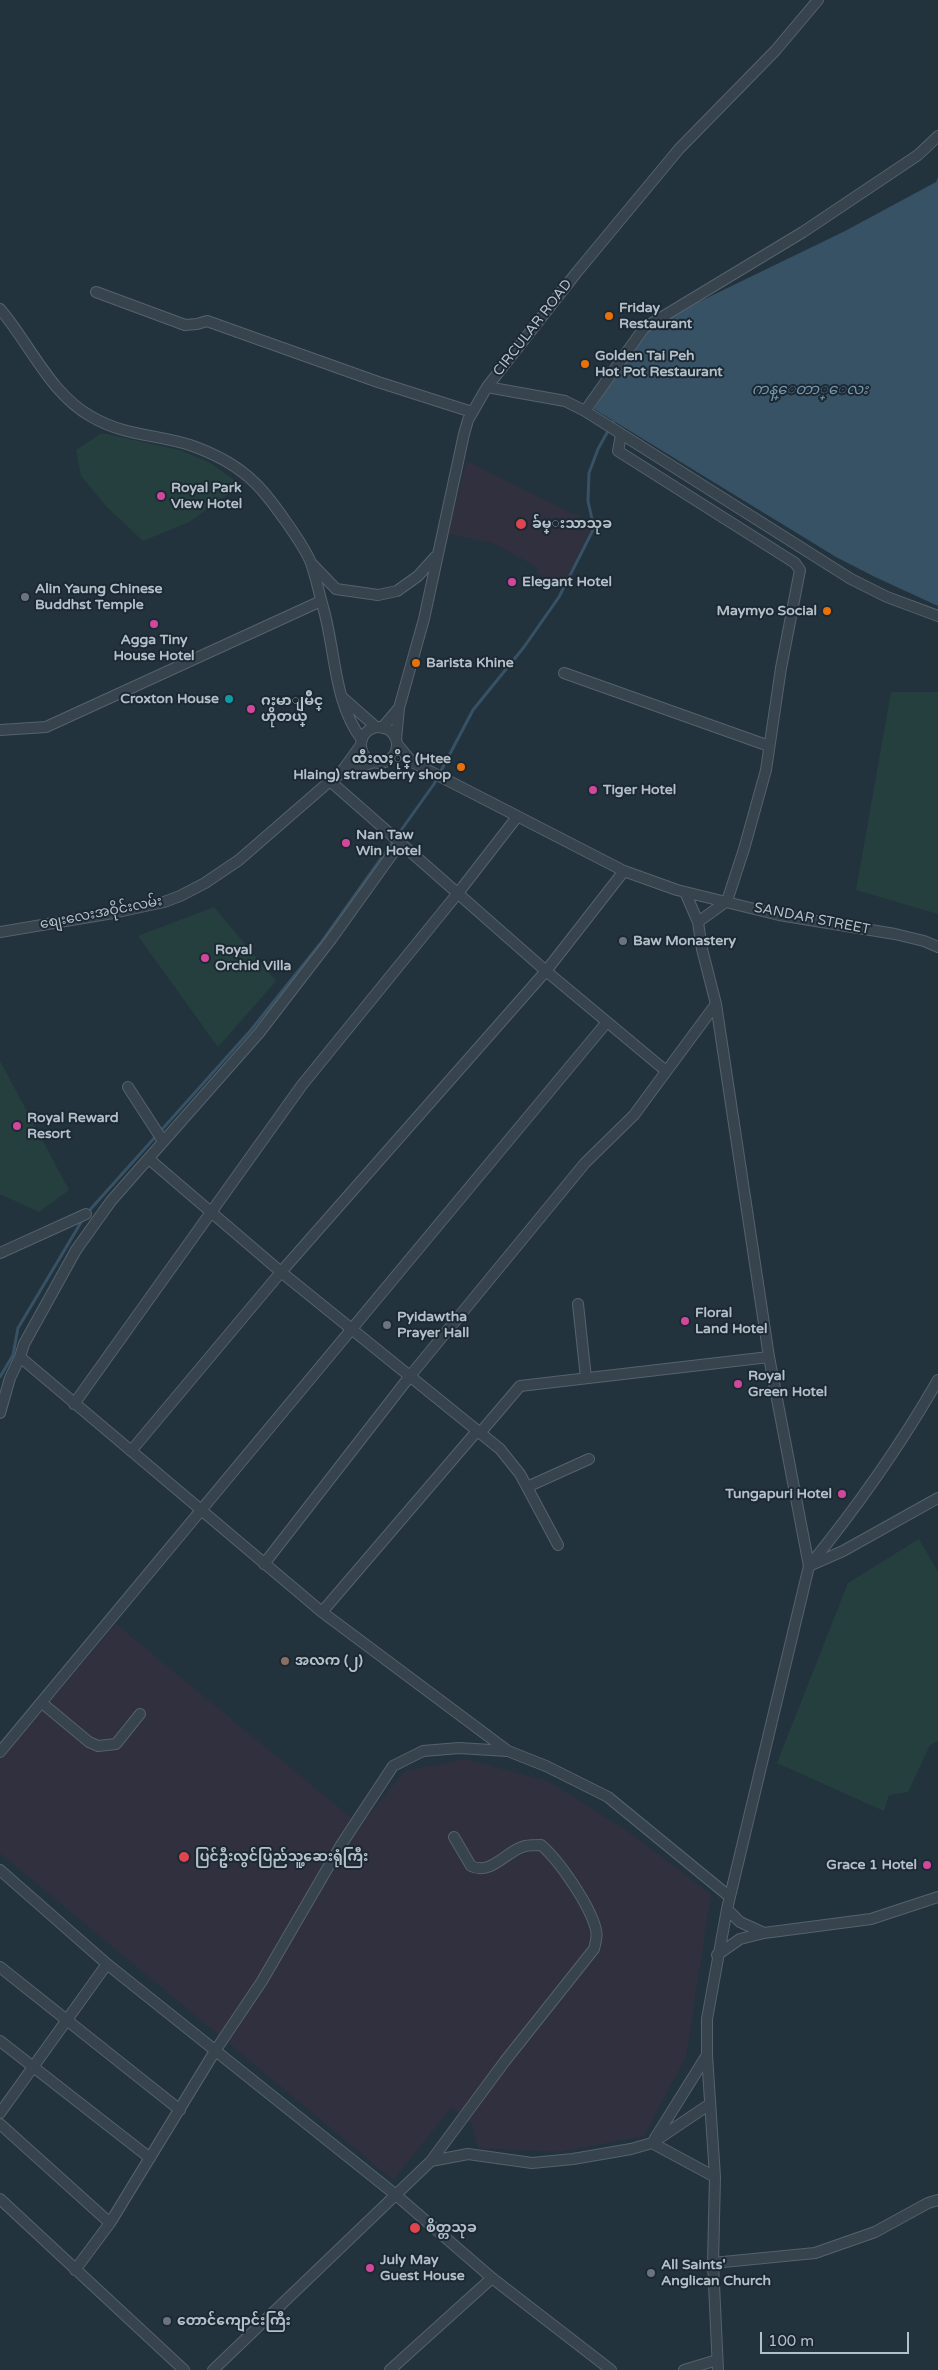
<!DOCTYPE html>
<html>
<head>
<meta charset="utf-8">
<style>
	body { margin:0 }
	#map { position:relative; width:938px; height:2370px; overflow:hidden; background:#23333e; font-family:"Varela Round",sans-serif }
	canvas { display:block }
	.scale { position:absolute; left:760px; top:2332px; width:149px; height:22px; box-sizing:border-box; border:2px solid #b3bfc9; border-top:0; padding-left:6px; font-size:15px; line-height:18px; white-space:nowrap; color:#b3bfc9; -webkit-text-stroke:4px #1c2933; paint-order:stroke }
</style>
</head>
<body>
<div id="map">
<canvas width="938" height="2370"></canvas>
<div class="scale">100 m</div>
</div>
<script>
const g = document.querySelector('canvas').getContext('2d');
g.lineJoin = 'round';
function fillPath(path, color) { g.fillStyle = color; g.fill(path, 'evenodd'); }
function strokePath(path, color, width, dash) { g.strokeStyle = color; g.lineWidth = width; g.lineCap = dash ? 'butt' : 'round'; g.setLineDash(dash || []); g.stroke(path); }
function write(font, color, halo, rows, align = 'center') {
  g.font = font + ' "Varela Round","Noto Sans Myanmar",sans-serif'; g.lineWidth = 4; g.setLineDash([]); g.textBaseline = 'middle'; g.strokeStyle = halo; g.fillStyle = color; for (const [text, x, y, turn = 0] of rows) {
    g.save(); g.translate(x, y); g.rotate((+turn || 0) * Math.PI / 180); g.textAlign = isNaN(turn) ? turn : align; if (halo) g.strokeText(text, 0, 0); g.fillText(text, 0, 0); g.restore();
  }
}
fillPath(new Path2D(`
	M466 461 590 522 592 527 561 589 536 572 538 568 493 543 448 534Z
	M116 1624 360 1825 405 1771 465 1759 548 1781 629 1832 711 1894 686 2057 644 2136 560 2152 478 2148 472 2124 452 2107 393 2180 0 1853V1760Z`), '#30303f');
fillPath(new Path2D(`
	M102 433 179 450 209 462 241 485 189 522 143 541 107 507 81 476 76 450Z
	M891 692H938V914L856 890Z
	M214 907 276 981 218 1047 138 936Z
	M0 1061 69 1190 39 1212 0 1194Z
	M919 1539 938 1572V1741L930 1745 908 1792 889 1795 884 1811 777 1763 848 1583Z`), '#253f3e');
fillPath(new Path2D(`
	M938 177V606L875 577 836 557 594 409 649 326 845 231 936 182Z`), '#375165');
strokePath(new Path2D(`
	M88 1212 251 1030 320 944 434 784 473 710 524 647 559 597 594 528 588 501 589 473 598 449 613 422
	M0 1377 13 1355 18 1328 83 1219`), '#375165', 3);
const minor = new Path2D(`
	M96 292 185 325 197 324 207 321 378 382 472 412
	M0 309C30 344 50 394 92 417 125 436 155 434 190 445 213 453 237 465 255 483 269 496 304 545 311 563 316 577 319 593 323 607 336 652 333 701 362 740
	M487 387 565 401 585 411 851 579 887 597 938 616
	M585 411 644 328 803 232 918 155 938 136
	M621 435 618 451 795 563 800 570 781 668 766 770 744 849 727 901 698 922
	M312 564 336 589 378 595 397 591 418 576 435 557
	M564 673 769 746
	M343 698 376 727
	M361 745a18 18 0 1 1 36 0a18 18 0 1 1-36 0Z
	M382 728 399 708 424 619 464 434 468 420 487 387 577 272 679 149 775 51 818 0
	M0 730 46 727 321 601
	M396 740 399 708
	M397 744 412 762 624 871 677 890 779 915 895 934 924 941 938 947
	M340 774 361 745
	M330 781 546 971 666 1071
	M685 892 698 922 702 949 716 1004 769 1357 809 1566 727 1909 707 2019V2055L715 2177 713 2263 718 2370
	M0 932 113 913 164 902 180 896 205 883 239 860 330 781 340 774 374 762
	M128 1087 163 1141
	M149 1159 281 1272 500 1449 520 1474 558 1545
	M0 1253 86 1214
	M578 1304 586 1378
	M20 1357 322 1612 508 1751 546 1766 608 1797 730 1897
	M74 1404 302 1085 458 893 517 817
	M0 1413 10 1378 20 1357 24 1344 76 1250 111 1201 259 1033 332 938 400 843
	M480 1433 520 1386 769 1357
	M131 1451 281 1272 546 971 624 871
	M527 1487 589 1459
	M264 1564 410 1376 585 1163 634 1115 716 1004
	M809 1566C857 1507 900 1446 938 1380
	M809 1566 843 1551 938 1498
	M322 1612 477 1431
	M42 1703 89 1742 98 1746 116 1744 140 1714
	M0 1752 607 1022
	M0 1870 107 1964 396 2195 492 2278 611 2370
	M727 1909 740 1922 764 1933 871 1919 938 1897
	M717 1955 740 1939 764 1933
	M0 1967 180 2110
	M0 2041 150 2158
	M0 2113 107 1964
	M0 2124 110 2223
	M654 2140 707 2055
	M652 2143 715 2177
	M431 2161 505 2061 594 1949C596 1941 598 1934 595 1926 588 1903 559 1860 541 1845 536 1845 530 1845 525 1846 507 1850 491 1876 471 1866L454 1837
	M0 2199 184 2370
	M713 2263 815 2253 875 2232 928 2203 938 2200
	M75 2270 110 2223 215 2051 262 1981 341 1845 393 1766 423 1751 459 1748 507 1751
	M213 2370 431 2161 468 2154 532 2163 573 2159 631 2149 652 2143 710 2104
	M390 2370 492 2278
	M684 2370 717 2360`);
strokePath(minor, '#55626c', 12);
strokePath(minor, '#37444e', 10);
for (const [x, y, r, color] of [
	[609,316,5,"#e8710a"],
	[585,364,5,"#e8710a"],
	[161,496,5,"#d1479c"],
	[521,524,6,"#e0444e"],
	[512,582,5,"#d1479c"],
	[25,597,5,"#6b7280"],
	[827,611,5,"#e8710a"],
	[154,624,5,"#d1479c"],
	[416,663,5,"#e8710a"],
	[229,699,5,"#0f9aa8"],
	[251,709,5,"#d1479c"],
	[461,767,5,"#e8710a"],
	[593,790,5,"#d1479c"],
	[346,843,5,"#d1479c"],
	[623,941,5,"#6b7280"],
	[205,958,5,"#d1479c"],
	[17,1126,5,"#d1479c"],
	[685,1321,5,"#d1479c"],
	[387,1325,5,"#6b7280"],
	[738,1384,5,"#d1479c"],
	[842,1494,5,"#d1479c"],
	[285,1661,5,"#8d6e63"],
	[184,1857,6,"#e0444e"],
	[927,1865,5,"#d1479c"],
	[415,2228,6,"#e0444e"],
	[370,2268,5,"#d1479c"],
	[651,2273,5,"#6b7280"],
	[167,2321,5,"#6b7280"]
]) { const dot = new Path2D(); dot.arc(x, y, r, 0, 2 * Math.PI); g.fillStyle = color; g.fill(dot); strokePath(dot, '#1c2933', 2); }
write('bold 14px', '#b3bfc9', '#1c2933', [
	["Friday",619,308],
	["Restaurant",619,324],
	["Golden Tai Peh",595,356],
	["Hot Pot Restaurant",595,372],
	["Royal Park",171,488],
	["View Hotel",171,504],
	["ခ်မ္းသာသုခ",532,524],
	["Elegant Hotel",522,582],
	["Alin Yaung Chinese",35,589],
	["Buddhst Temple",35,605],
	["Maymyo Social",817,611,"right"],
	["Agga Tiny",154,640,"center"],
	["House Hotel",154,656,"center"],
	["Barista Khine",426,663],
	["Croxton House",219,699,"right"],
	["ဂႏမာျမိဳင္",261,701],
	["ဟိုတယ္",261,717],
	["ထီးလႈိုင္ (Htee",451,759,"right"],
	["Hlaing) strawberry shop",451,775,"right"],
	["Tiger Hotel",603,790],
	["Nan Taw",356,835],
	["Win Hotel",356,851],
	["Baw Monastery",633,941],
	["Royal",215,950],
	["Orchid Villa",215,966],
	["Royal Reward",27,1118],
	["Resort",27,1134],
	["Floral",695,1313],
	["Land Hotel",695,1329],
	["Pyidawtha",397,1317],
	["Prayer Hall",397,1333],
	["Royal",748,1376],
	["Green Hotel",748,1392],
	["Tungapuri Hotel",832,1494,"right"],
	["အလက (၂)",295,1661],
	["ပြင်ဦးလွင်ပြည်သူ့ဆေးရုံကြီး",195,1857],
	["Grace 1 Hotel",917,1865,"right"],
	["စိတ္တသုခ",426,2228],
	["July May",380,2260],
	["Guest House",380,2276],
	["All Saints'",661,2265],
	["Anglican Church",661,2281],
	["တောင်ကျောင်းကြီး",177,2321]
], 'left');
write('14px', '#b3bfc9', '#1c2933', [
	["CIRCULAR ROAD",533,328,-52],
	["စျေးလေးအဝိုင်းလမ်း",101,913,-11],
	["SANDAR STREET",812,919,11]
]);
write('italic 15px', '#7395ad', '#1c2933', [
	["ကန္ေတာ္ေလး",810,390]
]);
</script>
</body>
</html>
